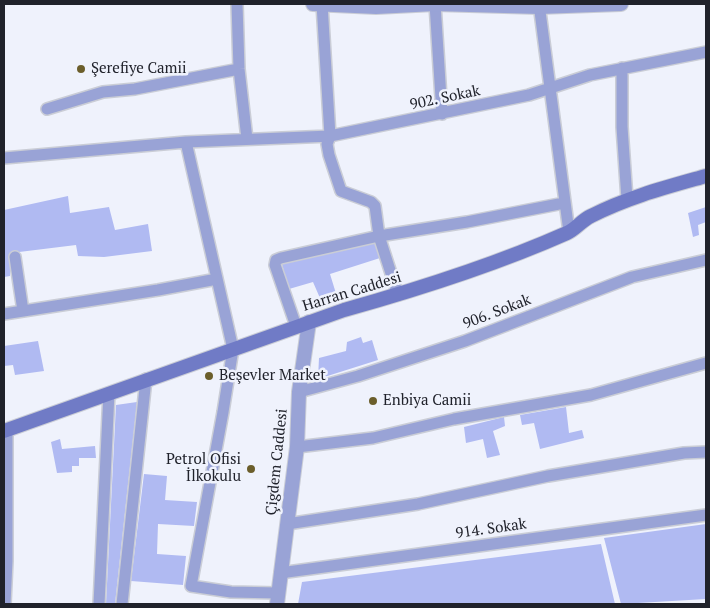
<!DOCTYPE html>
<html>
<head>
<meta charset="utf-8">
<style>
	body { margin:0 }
	#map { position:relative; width:710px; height:608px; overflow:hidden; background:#eff2fc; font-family:"PT Serif",serif }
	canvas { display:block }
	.frame { position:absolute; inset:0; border:5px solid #20222b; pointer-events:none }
</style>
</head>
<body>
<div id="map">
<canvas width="710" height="608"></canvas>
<div class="frame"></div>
</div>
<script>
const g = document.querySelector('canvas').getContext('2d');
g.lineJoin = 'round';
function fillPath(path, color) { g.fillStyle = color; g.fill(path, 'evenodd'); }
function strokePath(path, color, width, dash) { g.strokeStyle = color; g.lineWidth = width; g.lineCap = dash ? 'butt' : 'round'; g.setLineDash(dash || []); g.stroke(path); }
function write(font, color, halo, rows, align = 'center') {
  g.font = font + ' "PT Serif",serif'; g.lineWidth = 5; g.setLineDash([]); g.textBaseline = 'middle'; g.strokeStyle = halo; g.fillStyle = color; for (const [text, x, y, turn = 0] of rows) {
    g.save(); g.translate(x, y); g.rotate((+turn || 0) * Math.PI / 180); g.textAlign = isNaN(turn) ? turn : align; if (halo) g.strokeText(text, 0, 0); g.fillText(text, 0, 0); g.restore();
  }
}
fillPath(new Path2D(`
	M68 196 70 213 109 207 115 230 148 224 152 251 104 257 78 256 76 245 11 253 10 276 4 277V210Z
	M706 207V222L698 225 699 235 693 237 688 213Z
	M374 240 380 258 330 274 338 300 323 305 313 282 289 289 281 261Z
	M361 337 363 343 372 340 378 360 318 379 319 358 346 351 347 342Z
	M38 341 44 371 15 375 13 365 4 366V346Z
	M137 402 115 604H106L116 405Z
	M566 407 569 433 582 430 584 438 540 449 534 423 522 425 520 415Z
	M504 417 505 426 493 431 500 455 487 458 483 439 466 443 464 427Z
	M60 439 62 449 95 446 96 458H79V466H72V472L57 473 51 442Z
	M144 474 167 476 165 500 197 502 194 526 158 524 157 554 186 556 183 585 131 581Z
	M706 524V599L621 604 604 538Z
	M601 544 615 604H298L302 582Z`), '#b0baf2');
const minor = new Path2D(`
	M237 4 239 69 247 139
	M322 4 330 136 327 144 329 155 341 191 371 202 375 206 379 236 398 295
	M435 4 442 114
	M539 4 569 232
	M622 68V127L627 199
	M47 109 103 92 135 89 239 69
	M186 142 233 349 223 412 191 586 231 592 278 593
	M4 158 186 142 330 136 529 95 590 75 706 52
	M15 257 23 311
	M4 314 158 290 217 279
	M296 326 275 265 276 260 281 258 379 236 467 222 564 203
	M299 392 358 376 465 341 632 277 706 260
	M297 447 373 438 454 419 591 395 706 363
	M287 524 418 504 548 476 684 453 706 452
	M280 573 706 515
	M5 604 7 561V430
	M99 604 109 393
	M122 604 146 379`);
const tertiary = new Path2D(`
	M313 4 376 7 435 4 539 7 621 4
	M277 604 297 447 299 392 309 322`);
const secondary = new Path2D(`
	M4 431 344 310C419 289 495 265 567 233 576 229 582 220 591 216 628 197 667 187 706 176`);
strokePath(minor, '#cacdd6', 14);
strokePath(tertiary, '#cacdd6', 16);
strokePath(secondary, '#cacdd6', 16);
strokePath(minor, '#99a3d6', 11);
strokePath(tertiary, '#99a3d6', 14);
strokePath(secondary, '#707bc6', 14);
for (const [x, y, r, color] of [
	[81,69,5,"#6b5e2b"],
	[209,376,5,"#6b5e2b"],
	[373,401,5,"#6b5e2b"],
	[251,469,5,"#6b5e2b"]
]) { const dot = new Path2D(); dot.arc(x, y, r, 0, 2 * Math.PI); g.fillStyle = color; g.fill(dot); strokePath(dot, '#eff2fc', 2); }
write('15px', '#20222b', '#eff2fc', [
	["Şerefiye Camii",91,69],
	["Beşevler Market",219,376],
	["Enbiya Camii",383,401],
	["Petrol Ofisi",241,460,"right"],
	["İlkokulu",241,477,"right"]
], 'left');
write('15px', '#20222b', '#eff2fc', [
	["902. Sokak",445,98,-12],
	["Harran Caddesi",352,292,-17],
	["906. Sokak",497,312,-21],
	["Çigdem Caddesi",277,462,-84],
	["914. Sokak",491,529,-8]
]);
</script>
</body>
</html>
